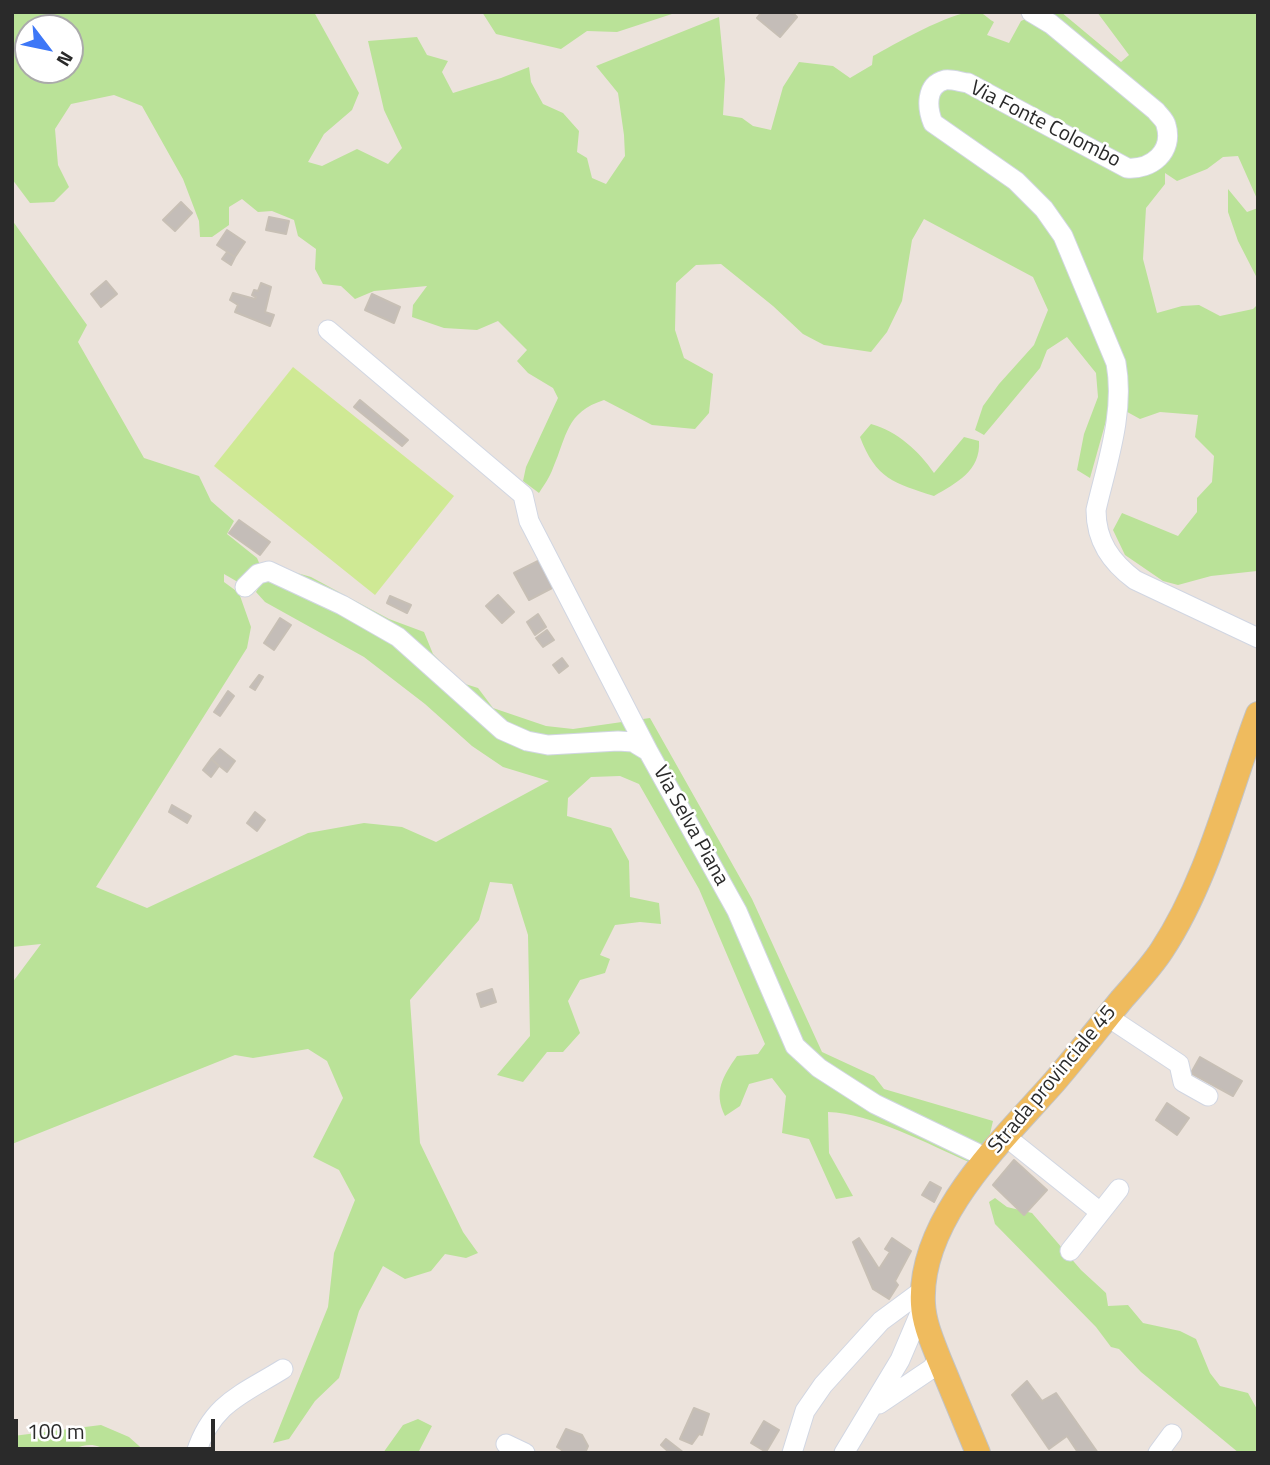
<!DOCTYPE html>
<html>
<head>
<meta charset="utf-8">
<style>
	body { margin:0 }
	#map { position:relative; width:1270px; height:1465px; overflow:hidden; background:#ece3dc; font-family:"Titillium Web",sans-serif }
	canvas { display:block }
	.frame { position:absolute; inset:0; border:14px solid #2a2a2a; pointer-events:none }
	.north { position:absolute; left:14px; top:14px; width:70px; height:70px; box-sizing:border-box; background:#fff; border:2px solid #aaa; border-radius:50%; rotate:122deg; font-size:19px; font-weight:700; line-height:28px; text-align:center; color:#2a2a2a }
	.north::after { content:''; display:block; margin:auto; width:24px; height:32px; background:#3d77f7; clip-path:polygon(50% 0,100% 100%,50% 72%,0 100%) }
	.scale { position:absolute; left:14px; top:1419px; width:201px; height:32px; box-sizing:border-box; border:4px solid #2a2a2a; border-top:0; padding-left:9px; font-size:21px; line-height:24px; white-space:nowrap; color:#2a2a2a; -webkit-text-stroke:5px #fff; paint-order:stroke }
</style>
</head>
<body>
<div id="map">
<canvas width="1270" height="1465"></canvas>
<div class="frame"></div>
<div class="north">N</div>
<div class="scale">100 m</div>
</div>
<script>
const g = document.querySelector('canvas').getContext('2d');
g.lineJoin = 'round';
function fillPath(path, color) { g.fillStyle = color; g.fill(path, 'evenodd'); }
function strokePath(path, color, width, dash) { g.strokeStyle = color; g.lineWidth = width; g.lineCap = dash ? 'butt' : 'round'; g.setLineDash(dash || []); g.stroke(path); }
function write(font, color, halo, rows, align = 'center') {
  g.font = font + ' "Titillium Web",sans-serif'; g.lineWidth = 5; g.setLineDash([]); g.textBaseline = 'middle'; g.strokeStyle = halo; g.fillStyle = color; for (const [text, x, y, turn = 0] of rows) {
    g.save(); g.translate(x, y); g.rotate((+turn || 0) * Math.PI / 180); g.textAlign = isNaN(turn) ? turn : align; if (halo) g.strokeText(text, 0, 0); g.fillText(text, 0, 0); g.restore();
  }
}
fillPath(new Path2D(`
	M12 12H314L359 93 352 110 324 134 308 162 322 166 357 149 388 164 402 148 384 110 368 41 417 37 427 55 448 61 442 72 453 93 501 78 529 67 531 82 543 104 563 113 579 131 577 152 587 158 592 178 606 184 625 156 624 135 618 93 596 66 719 17 725 79 723 115 742 118 753 126 771 130 783 87 799 62 833 66 850 78 872 65 873 56C893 45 960 6 980 12 984 14 990 20 994 22L987 35 1009 43 1021 21 1041 12H1061L1121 62 1129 55 1097 12H1258V201L1238 156 1223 157 1207 169 1177 181 1165 173V184L1146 208 1143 259 1157 313 1182 306 1199 305 1220 316 1253 309 1258 304 1257 571 1211 576 1178 585 1163 581 1125 555 1113 530 1122 513 1178 536 1197 512V498L1212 482 1214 456 1195 437 1198 415 1160 412 1140 419 1111 403 1090 478 1077 470 1084 434 1098 397 1096 373 1067 337 1047 350 1040 368 984 435 975 430 983 406 999 384 1034 345 1048 310 1033 277 924 219 912 240 902 301 887 332 871 352 824 345 803 334 773 306 721 264 696 265 676 283 675 330 684 358 713 374 709 413 695 429 652 425 604 400C566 412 567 436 553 468 550 477 544 485 539 493L523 481 526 467 558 398 553 388 528 373 517 361 527 350 498 321 477 330 444 328 412 317 413 305 427 286 374 291 355 299 341 286 323 284 315 269 316 249 298 236 294 220 272 211 258 212 242 199 229 207V225L212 237H200L199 221 183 179 142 106 114 95 71 104 55 129 58 165 69 187 54 202 30 203 12 179ZM28 28H70V70H28Z
	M482 12H678L617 32 587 31 561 49 496 34Z
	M1228 189 1247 212 1258 208V280L1238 241 1228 212Z
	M12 220 87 325 78 342 144 458 199 476 211 501 234 521 227 534 257 558 260 565 243 585 224 574V582L239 593 251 627 247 648 96 887 147 908 308 833 364 823 402 827 436 842 549 781 503 767 472 746 425 704 364 657 265 602 256 592 265 576 280 568 311 577 389 619 424 632 433 654 462 683 478 688 493 708 546 726 573 729 650 718 752 899 822 1052 874 1076 884 1089 993 1121 989 1138 969 1162C930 1145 870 1113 828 1112L829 1153 853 1196 836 1199 809 1139 782 1133 786 1096 772 1078 749 1084 740 1106 725 1116C713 1092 723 1076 737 1056L758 1054 765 1044 699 889 639 784 620 776 591 777 568 798 567 816 611 828 629 861 630 897 659 903 661 924 640 922 615 925 600 955 610 959 605 973 580 980 568 1001 580 1033 563 1052H547L523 1082 497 1075 530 1036 528 935 512 884 490 882 479 920 410 1000 420 1143 463 1232 478 1253 466 1258 445 1254 431 1271 405 1279 383 1266 359 1311 339 1378 315 1401 289 1439 273 1443 328 1307 334 1253 355 1200 339 1170 313 1157 343 1098 327 1061 308 1049 253 1058 235 1055 12 1144V983L41 944 12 947Z
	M871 424C897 431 919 451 934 473L964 437 979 441C981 471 956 483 934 496 894 483 876 479 860 437Z
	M995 1198 1007 1207 1032 1213 1081 1270 1106 1293 1108 1306 1128 1305 1143 1323 1180 1331 1196 1339 1210 1373 1220 1386 1248 1393 1258 1411V1453H1239L1141 1372 1119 1349 1111 1347 1096 1327 995 1224 989 1202Z
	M418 1419 432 1426 418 1453H383L403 1425Z
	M101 1425 129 1437 147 1453H109C90 1436 76 1451 57 1453 42 1454 27 1453 12 1453L13 1436Z`), '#bae298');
fillPath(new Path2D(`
	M293 367 454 496 375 595 214 466Z`), '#cfe994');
const building = new Path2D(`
	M762 12H792L797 17 780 37 757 18Z
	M181 202 192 213 175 231 163 220Z
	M269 217 289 221 286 234 266 230Z
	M227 230 245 242 235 257 217 245Z
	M227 252 235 257 231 265 222 259Z
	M106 281 117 294 101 307 91 294Z
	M261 283 271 287 265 312 274 315 270 326 235 312 238 305 230 300 233 293 255 299 256 297 252 295 254 290 258 291Z
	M372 294 400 307 394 323 365 310Z
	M360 400 408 440 402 446 354 407Z
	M239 520 270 542 260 555 229 533Z
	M540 560 554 587 529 600 514 573Z
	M498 595 514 612 502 623 486 606Z
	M390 596 411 605 407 613 387 603Z
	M538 614 546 627 535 635 527 622Z
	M280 618 291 625 274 650 264 643Z
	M547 630 554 640 543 647 536 638Z
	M562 658 568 666 559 673 553 665Z
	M259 675 263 677 255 690 250 687Z
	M228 691 234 696 220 716 214 712Z
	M220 749 235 761 227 772 211 759Z
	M211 759 219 766 211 777 203 770Z
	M172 805 191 816 187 823 169 812Z
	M255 812 265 820 257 831 247 823Z
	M492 989 496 1002 481 1007 477 994Z
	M1200 1057 1242 1081 1233 1096 1191 1073Z
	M1167 1103 1189 1118 1177 1135 1156 1120Z
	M1014 1160 1047 1190 1024 1215 993 1185Z
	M930 1182 941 1188 934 1202 922 1195Z
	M859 1238 879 1269 890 1252 885 1249 892 1238 911 1251 895 1281 898 1285 889 1299 873 1289 853 1242Z
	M1027 1381 1042 1401 1056 1393 1098 1453H1075L1077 1451 1067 1436 1049 1449 1012 1395Z
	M694 1408 709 1414 702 1435 699 1434 692 1444 680 1439Z
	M764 1421 779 1430 766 1452 751 1443Z
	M566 1429 582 1435 588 1446 585 1453H561L562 1450 557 1447Z
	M666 1439 684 1453H670L661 1445Z`);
fillPath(building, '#c4bdb8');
strokePath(building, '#c7bfb5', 2);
const minor = new Path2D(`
	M1031 12 1051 24 1156 111C1159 115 1165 120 1166 125 1174 152 1151 170 1127 168L968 83C960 82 952 79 945 80 925 85 927 108 933 123L1016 181 1044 209 1063 236 1116 363C1125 412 1107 463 1096 510 1096 541 1111 562 1135 580L1258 638
	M328 330 523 495 529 521 648 751 737 911 795 1046 819 1068 875 1104 987 1158
	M245 587 258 574 269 571 342 605 398 637 502 730 527 741 548 745 618 741 633 742 648 751
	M1108 1017 1179 1064 1183 1082 1208 1096
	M1005 1136 1100 1212
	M1070 1251 1119 1189
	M879 1404 931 1369 939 1359
	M506 1444 525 1453
	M196 1453C212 1403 243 1394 283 1369
	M792 1453 805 1411 823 1385 881 1321 923 1290
	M844 1453 900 1360 923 1306
	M1158 1453 1172 1434`);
const major = new Path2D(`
	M978 1453C965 1422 952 1391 939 1359 932 1341 924 1323 923 1304 918 1219 1003 1140 1055 1081 1078 1054 1100 1026 1122 999 1136 983 1151 967 1162 950 1208 880 1229 791 1258 714`);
strokePath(minor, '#d1d6e2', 21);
strokePath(major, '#c3c3c3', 26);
strokePath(minor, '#fff', 19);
strokePath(major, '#efbb5e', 24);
write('21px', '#2a2a2a', '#fff', [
	["Via Fonte Colombo",1045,125,27],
	["Via Selva Piana",690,826,61],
	["Strada provinciale 45",1053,1080,-50]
]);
</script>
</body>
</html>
